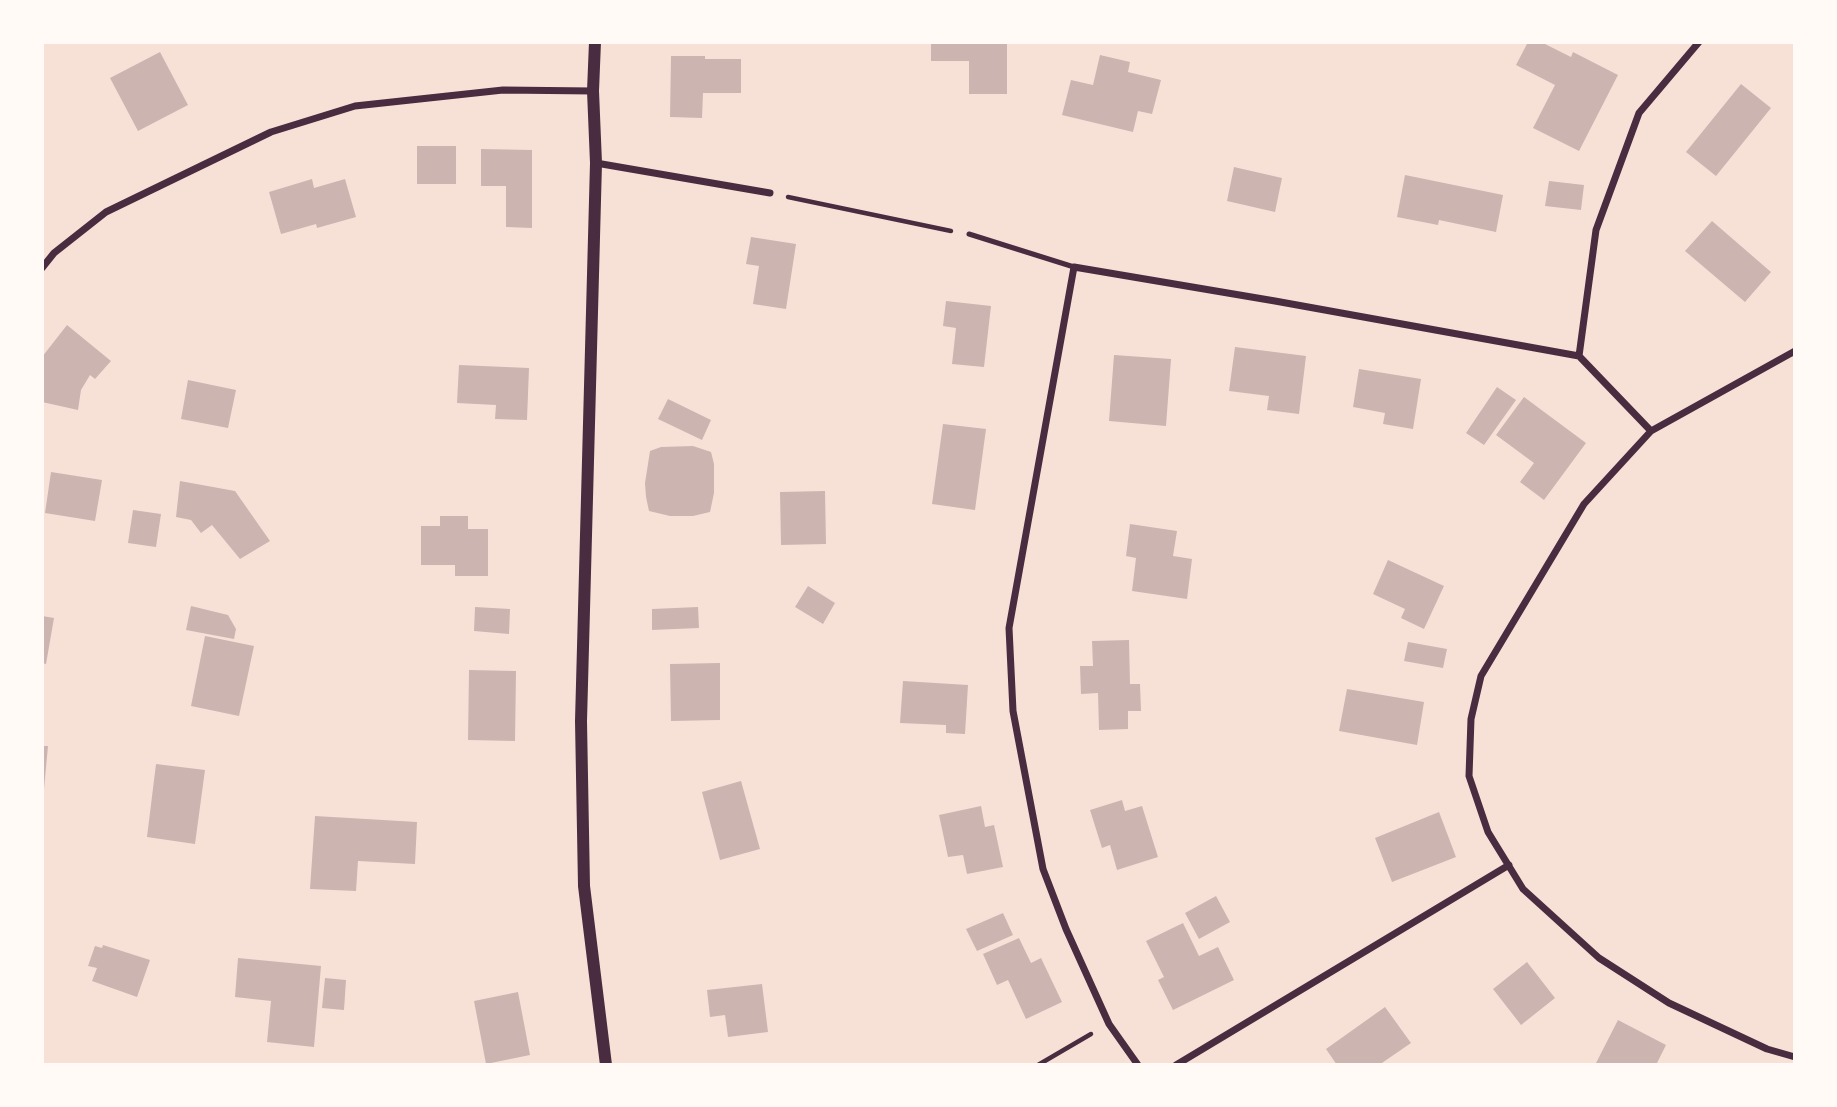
<!DOCTYPE html>
<html>
<head>
<meta charset="utf-8">
<style>
	body { margin:0 }
	#map { position:relative; width:1837px; height:1107px; overflow:hidden; background:#f7e1d7; font-family:"Public Sans",sans-serif }
	canvas { display:block }
	.frame { position:absolute; inset:0; border:44px solid #fffaf5; pointer-events:none }
</style>
</head>
<body>
<div id="map">
<canvas width="1837" height="1107"></canvas>
<div class="frame"></div>
</div>
<script>
const g = document.querySelector('canvas').getContext('2d');
g.lineJoin = 'round';
function fillPath(path, color) { g.fillStyle = color; g.fill(path, 'evenodd'); }
function strokePath(path, color, width, dash) { g.strokeStyle = color; g.lineWidth = width; g.lineCap = dash ? 'butt' : 'round'; g.setLineDash(dash || []); g.stroke(path); }
fillPath(new Path2D(`
	M931 42H1007V94H969V61H931Z
	M1528 42H1541L1571 57 1573 52 1618 75 1579 151 1533 128 1555 85 1516 65Z
	M160 52 188 105 138 131 110 78Z
	M1100 55 1130 62 1128 72 1161 80 1152 114 1138 111 1133 132 1062 115 1071 80 1093 85Z
	M671 56H705V59H741V93H703L702 118 670 117Z
	M1741 84 1771 108 1716 176 1686 152Z
	M417 146H456V184H417Z
	M481 149 532 150V228L506 227V186H481Z
	M1234 167 1282 178 1275 212 1227 201Z
	M1405 175 1503 195 1496 232 1439 220 1438 225 1397 217Z
	M312 179 314 188 345 179 356 217 317 228 316 224 281 234 269 192Z
	M1549 181 1584 185 1581 210 1545 206Z
	M1712 221 1771 272 1745 302 1685 251Z
	M751 237 796 244 786 309 753 304 759 266 746 264Z
	M946 301 991 306 984 367 952 364 956 328 943 326Z
	M67 325 111 361 95 379 90 375 81 390 78 410 42 402V357Z
	M1235 347 1306 356 1299 414 1267 410 1269 396 1229 391Z
	M1114 355 1171 359 1166 426 1109 421Z
	M459 365 529 368 527 420 495 419 496 405 457 403Z
	M1359 369 1421 379 1413 429 1383 424 1385 413 1353 407Z
	M188 380 236 390 228 428 181 419Z
	M1497 387 1516 400 1484 445 1466 433Z
	M1524 397 1586 443 1544 500 1520 482 1534 463 1496 435Z
	M668 399 711 420 702 440 658 419Z
	M943 424 986 429 975 510 932 504Z
	M693 446 711 452 714 464V493L710 512 693 516H670L649 511 646 497 645 483 650 451 661 447Z
	M51 472 102 480 95 521 45 513Z
	M180 481 235 491 270 541 240 559 212 525 201 533 191 520 176 517Z
	M825 491 826 544 781 545 780 492Z
	M133 510 161 514 156 547 128 543Z
	M440 516H468V529H488V576H455V565H421V526H440Z
	M1130 524 1177 531 1173 556 1192 559 1187 599 1132 591 1136 558 1126 556Z
	M1388 560 1444 586 1424 629 1401 618 1405 609 1373 594Z
	M808 586 835 603 823 624 795 607Z
	M191 606 228 615 236 629 234 639 186 630Z
	M475 607 510 609 509 634 474 631Z
	M698 607 699 628 652 630V609Z
	M42 616 54 618 46 664 42 663Z
	M205 636 254 646 239 716 191 706Z
	M1129 640 1130 684H1140L1141 711H1128V729L1099 730 1098 693 1081 694 1080 666H1093L1092 641Z
	M1408 642 1447 649 1443 668 1404 661Z
	M720 663V720L671 721 670 664Z
	M469 670 516 671 515 741 468 740Z
	M903 681 968 685 965 734 946 733V725L900 723Z
	M1347 689 1424 702 1417 745 1339 731Z
	M42 746H48L44 789H42Z
	M156 764 205 770 195 844 147 837Z
	M741 781 760 849 720 860 702 792Z
	M1122 800 1125 811 1142 806 1158 857 1117 870 1110 845 1102 848 1090 810Z
	M981 806 985 827 994 825 1003 867 967 874 963 855 948 857 939 815Z
	M1439 812 1456 857 1392 882 1375 838Z
	M315 816 417 822 415 864 358 861 356 891 310 889Z
	M1216 896 1230 922 1199 939 1185 913Z
	M1003 913 1013 935 977 951 966 929Z
	M1183 923 1199 956 1218 947 1234 980 1173 1010 1158 980 1164 977 1146 941Z
	M1019 938 1031 963 1041 958 1062 1002 1026 1019 1008 980 997 985 983 954Z
	M103 945 150 960 137 997 92 981 97 968 88 966 95 946 102 948Z
	M238 958 321 966 314 1047 267 1042 271 1001 235 997Z
	M1527 962 1555 998 1521 1025 1493 989Z
	M325 978 346 980 344 1010 322 1008Z
	M762 984 768 1032 728 1037 725 1015 710 1017 707 990Z
	M518 992 530 1055 486 1064 474 1001Z
	M1385 1007 1411 1043 1379 1065H1337L1326 1049Z
	M1618 1020 1666 1045 1656 1065H1595Z`), '#ccb4b1');
strokePath(new Path2D(`
	M788 197 951 231
	M1038 1065 1091 1034`), '#4a2c40', 4.5);
strokePath(new Path2D(`
	M969 234 1074 267`), '#4a2c40', 5);
strokePath(new Path2D(`
	M596 163 770 193
	M42 268 54 253 106 212 271 132 355 106 503 90 593 91
	M1795 351 1651 431 1584 504 1481 676 1471 719 1469 776 1488 832 1523 889 1599 958 1669 1003 1767 1049 1795 1057
	M1579 356 1596 230 1639 113 1699 42
	M1138 1065 1109 1024 1066 929 1043 869 1013 711 1009 628 1074 267 1275 301 1579 356 1651 431
	M1176 1065 1509 865`), '#4a2c40', 7);
strokePath(new Path2D(`
	M595 42 593 91 596 163 581 721 584 886 606 1065`), '#4a2c40', 12);
</script>
</body>
</html>
